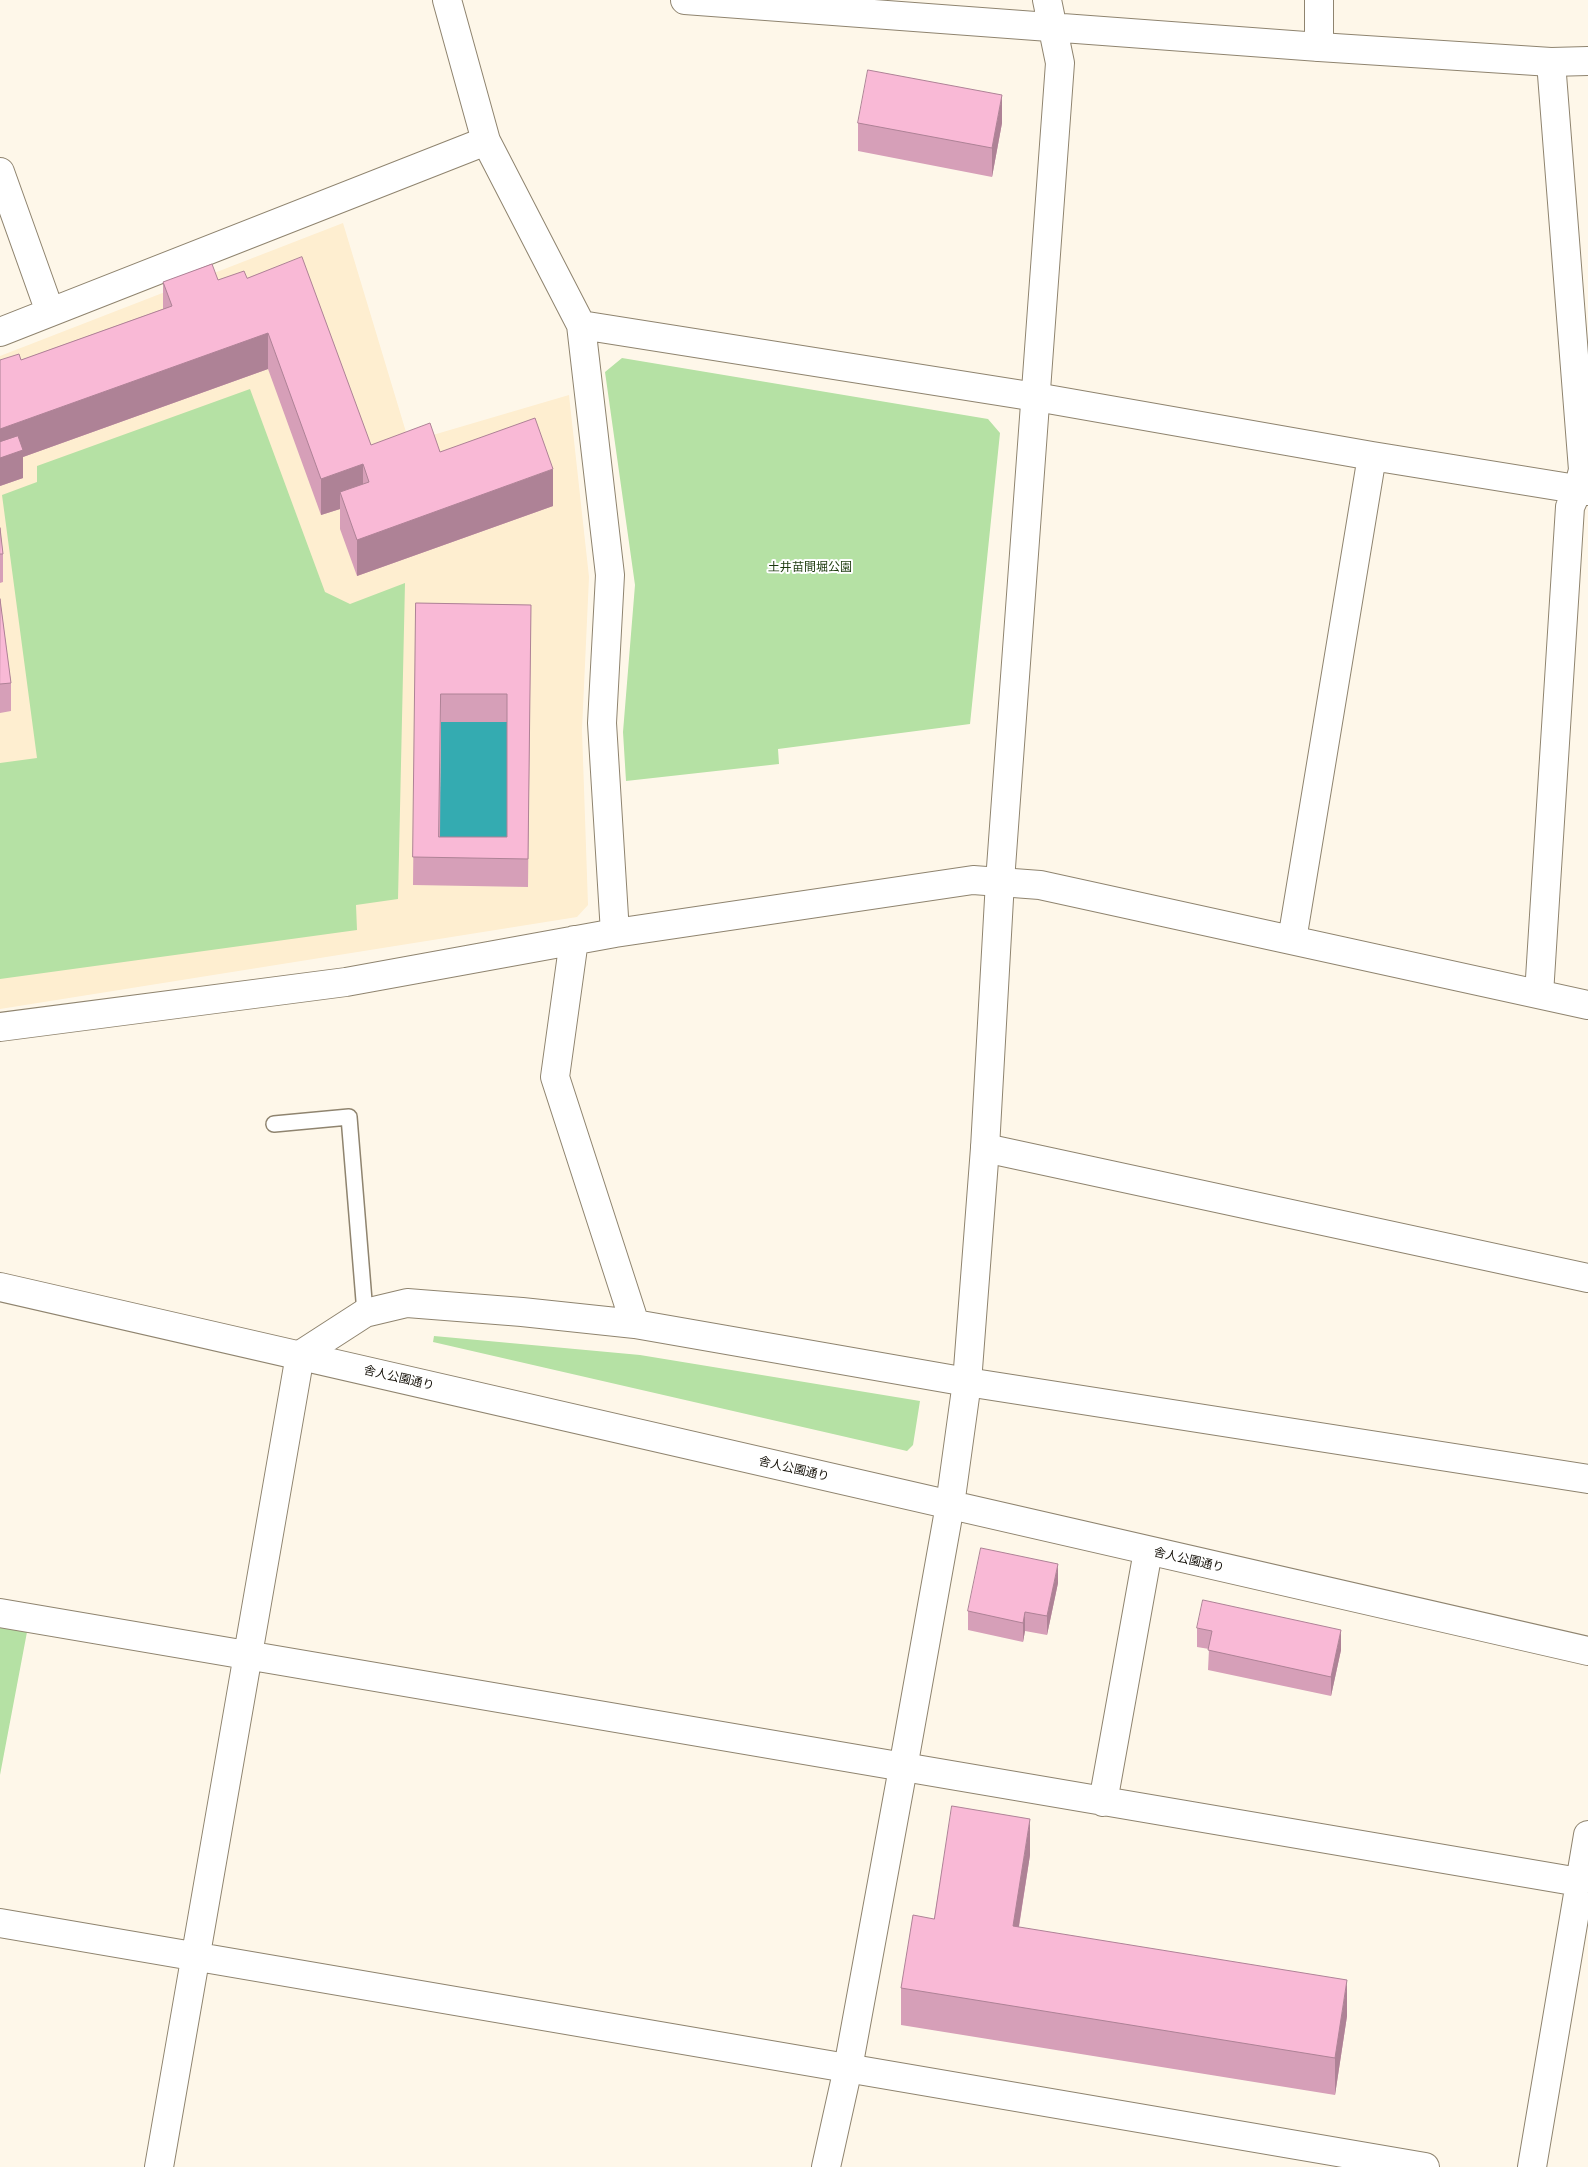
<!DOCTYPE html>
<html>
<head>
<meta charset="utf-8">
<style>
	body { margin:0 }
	canvas { display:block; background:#fef7e9 }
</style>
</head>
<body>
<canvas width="1588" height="2167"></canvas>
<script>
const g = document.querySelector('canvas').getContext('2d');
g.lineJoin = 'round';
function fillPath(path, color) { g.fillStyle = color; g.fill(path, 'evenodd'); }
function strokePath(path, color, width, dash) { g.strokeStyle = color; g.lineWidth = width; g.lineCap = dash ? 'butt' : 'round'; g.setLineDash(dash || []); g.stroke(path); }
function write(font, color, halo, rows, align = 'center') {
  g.font = font + ' "Public Sans","Noto Sans JP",sans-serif'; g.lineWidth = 4; g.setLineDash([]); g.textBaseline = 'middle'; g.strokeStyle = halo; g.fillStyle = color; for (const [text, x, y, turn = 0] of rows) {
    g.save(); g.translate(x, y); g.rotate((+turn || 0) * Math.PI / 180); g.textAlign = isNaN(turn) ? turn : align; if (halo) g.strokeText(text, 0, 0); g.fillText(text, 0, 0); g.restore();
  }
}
fillPath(new Path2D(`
	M343 223 409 442 569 395 589 577 582 730 588 905 577 917 0 1009V356Z`), '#feeed0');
fillPath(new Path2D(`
	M622 358 988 419 1000 433 970 724 778 749 779 764 626 781 623 732 635 585 605 372Z
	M250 389 325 592 350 604 405 583 398 899 356 905 357 930 0 979V763L37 758 2 495 37 482V466Z
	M434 1336 640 1355 920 1401 913 1445 907 1451 433 1342Z
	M0 1627 27 1632 0 1775Z`), '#b5e1a4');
fillPath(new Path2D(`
	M441 722H507V866L439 865Z`), '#34abb1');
const service = new Path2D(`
	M274 1124 349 1117 365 1313`);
const minor = new Path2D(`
	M447 0 486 141 581 325 610 575 602 723 615 933
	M1319 47V0
	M0 172 50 312
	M581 325 1036 397 1372 456 1588 491
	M0 332 486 141
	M574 940 555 1077 635 1324
	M1292 940 1372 456
	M1539 994 1570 507 1578 489 1583 470 1551 62
	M0 1027 346 982 615 933 973 880 1040 885 1588 1005
	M985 1148 1588 1278
	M0 1613 1579 1882
	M1103 1802 1148 1551
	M0 1923 1425 2167
	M159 2167 300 1355 365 1313 407 1303 522 1312 635 1324 967 1382 1588 1479
	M1532 2167 1588 1835`);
const tertiary = new Path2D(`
	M685 0 1319 47 1551 62 1588 61
	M0 1287 1588 1651
	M826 2167 848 2068 903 1768 950 1505 967 1382 985 1148 1000 881 1060 63 1047 0`);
strokePath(service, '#8f846f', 18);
strokePath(minor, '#8f846f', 30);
strokePath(tertiary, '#8f846f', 30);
strokePath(service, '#fff', 15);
strokePath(minor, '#fff', 28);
strokePath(tertiary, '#fff', 28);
fillPath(new Path2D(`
	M858 123H1002L992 177 858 151Z
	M247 278 371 445 440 452 553 506 357 576 340 529V509L321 515 268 369 23 457V478L0 486V360H21L163 309V282L218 280Z
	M0 528 3 554V582L0 583Z
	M0 599 11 683V711L0 713Z
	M416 603 531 605 528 887 413 885ZM441 722H507V837H440Z
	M1058 1583 1047 1635 1025 1631 1023 1642 968 1630V1611Z
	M1197 1628 1341 1650 1331 1696 1208 1670 1209 1649 1197 1647Z
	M1030 1855 1019 1927 1347 2016 1335 2095 901 2025V1988L934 1919Z`), '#d69fb8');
fillPath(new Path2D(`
	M1002 95V123L992 177V148Z
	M268 333V369L23 457V478L0 486V429Z
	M363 464V500L340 492V509L321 515V479Z
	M553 469V506L357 576V540Z
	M1058 1564V1583L1047 1635V1616Z
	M1025 1612V1631L1023 1642V1623Z
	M1341 1630V1650L1331 1696V1677Z
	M1030 1819V1855L1013 1963V1926Z
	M1347 1980V2016L1335 2095V2058Z`), '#ae8296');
const building = new Path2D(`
	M868 70 1002 95 992 148 858 123Z
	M302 257 371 445 430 423 440 452 535 418 553 469 357 540 340 492 369 482 363 464 321 479 268 333 0 429V360L19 354 21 360 172 306 163 282 212 264 218 280 244 271 247 278Z
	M18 436 23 450 0 458V442Z
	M0 528 3 554H0Z
	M0 599 11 683 0 684Z
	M416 603 531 605 528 859 413 857ZM441 694H507V837H439Z
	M981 1548 1058 1564 1047 1616 1025 1612 1023 1623 968 1611Z
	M1203 1600 1341 1630 1331 1677 1208 1650 1212 1631 1197 1628Z
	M952 1806 1030 1819 1013 1926 1347 1980 1335 2058 901 1988 913 1915 934 1919Z`);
fillPath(building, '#f9b9d6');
strokePath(building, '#ae8296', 1);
write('12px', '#1b390c', '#fff', [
	["土井苗間堀公園",810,567]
]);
write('12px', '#151109', '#fff', [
	["舎人公園通り",399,1378,13],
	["舎人公園通り",794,1469,13],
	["舎人公園通り",1189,1560,13]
]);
</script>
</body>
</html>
